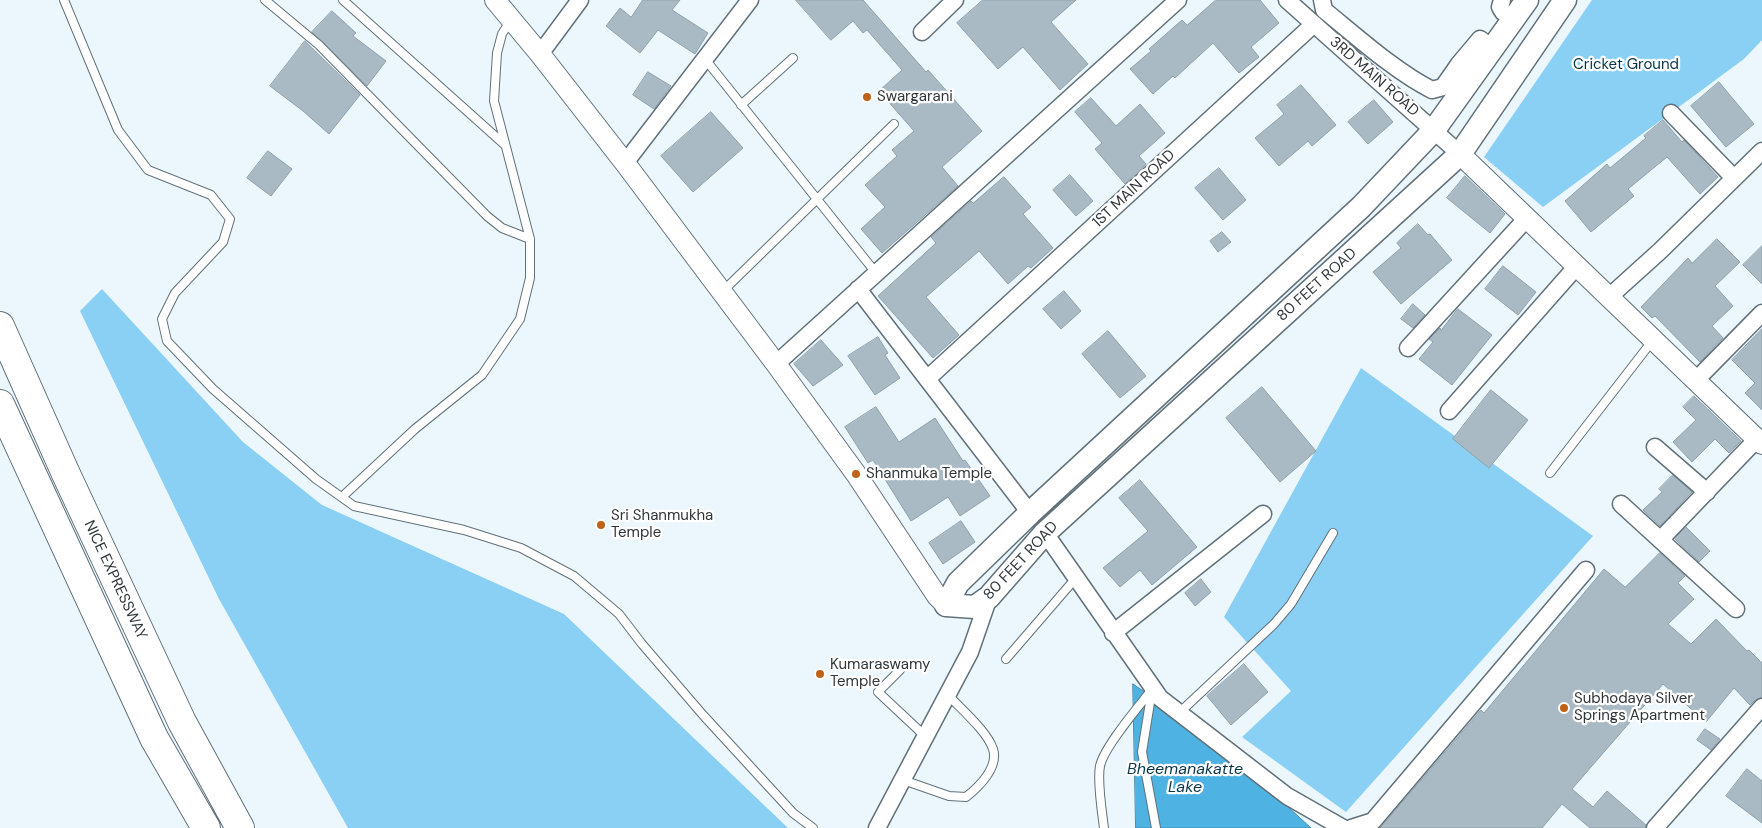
<!DOCTYPE html>
<html>
<head>
<meta charset="utf-8">
<style>
	body { margin:0 }
	canvas { display:block; background:#ebf6fd }
</style>
</head>
<body>
<canvas width="1762" height="828"></canvas>
<script>
const g = document.querySelector('canvas').getContext('2d');
g.lineJoin = 'round';
function fillPath(path, color) { g.fillStyle = color; g.fill(path, 'evenodd'); }
function strokePath(path, color, width, dash) { g.strokeStyle = color; g.lineWidth = width; g.lineCap = dash ? 'butt' : 'round'; g.setLineDash(dash || []); g.stroke(path); }
function write(font, color, halo, rows, align = 'center') {
  g.font = font + ' "DM Sans",sans-serif'; g.lineWidth = 4.5; g.setLineDash([]); g.textBaseline = 'middle'; g.strokeStyle = halo; g.fillStyle = color; for (const [text, x, y, turn = 0] of rows) {
    g.save(); g.translate(x, y); g.rotate((+turn || 0) * Math.PI / 180); g.textAlign = isNaN(turn) ? turn : align; if (halo) g.strokeText(text, 0, 0); g.fillText(text, 0, 0); g.restore();
  }
}
fillPath(new Path2D(`
	M1592 0H1762V40L1744 59 1543 207 1484 157Z
	M102 289 243 442 322 505 564 614 788 828H348L219 599 80 311Z
	M1361 368 1593 536 1346 812 1242 737 1291 691 1224 617Z`), '#8ad0f5');
const water = new Path2D(`
	M1133 684 1215 740 1311 828H1136Z`);
fillPath(water, '#4eb3e3');
strokePath(water, '#458eb0', 1);
const building = new Path2D(`
	M643 0H680L672 10 708 33 695 54 658 30 640 53 606 26 620 8 631 17Z
	M796 0H863L926 72 928 70 982 131 942 167 958 186 882 253 861 229 885 207 865 185 897 156 892 150 914 131 879 91 902 70 867 30 863 33 853 21 831 40Z
	M983 0H1076L1051 22 1088 64 1060 90 1023 47 998 69 957 23Z
	M1216 0H1260L1279 23 1251 47 1259 57 1239 73 1213 43 1175 78 1173 76 1153 94 1130 69 1151 51 1149 49 1182 20 1187 25Z
	M332 11 356 33 353 36 386 61 367 86 312 32Z
	M305 41 360 95 329 134 303 111 270 86Z
	M648 72 671 86 654 109 633 95Z
	M1719 82 1754 124 1726 147 1691 106Z
	M1301 85 1336 125 1312 146 1308 141 1279 166 1255 138 1284 114 1277 105Z
	M1091 98 1116 126 1140 104 1165 133 1139 156 1146 164 1125 184 1095 149 1102 143 1075 112Z
	M1374 100 1393 122 1368 144 1348 122Z
	M711 112 743 148 693 192 661 156Z
	M1663 120 1682 142 1684 140 1718 177 1700 194 1667 157 1628 189 1634 196 1591 232 1565 201 1607 164 1610 168 1646 138 1644 136Z
	M268 151 292 169 271 196 247 178Z
	M1219 168 1246 200 1223 220 1195 188Z
	M1070 175 1093 201 1076 216 1053 190Z
	M1465 176 1505 214 1490 233 1447 198Z
	M1004 177 1031 207 1023 214 1053 248 1031 268 1028 266 1008 284 979 251 926 297 959 335 933 358 878 296 936 243 931 237 971 201 973 203Z
	M1418 224 1428 235 1430 234 1452 260 1401 304 1373 272 1401 248 1397 243Z
	M1222 232 1231 242 1218 252 1210 241Z
	M1717 239 1740 262 1715 286 1733 306 1712 326 1723 338 1700 362 1655 316 1652 318 1641 307 1688 258 1692 263Z
	M1762 246V284L1743 265Z
	M1503 266 1536 292 1518 315 1485 289Z
	M1064 291 1081 311 1061 329 1043 309Z
	M1413 304 1425 315 1413 328 1401 319Z
	M1458 309 1492 335 1452 385 1419 359 1433 342 1429 339 1440 328 1441 330Z
	M1762 329V410L1745 393 1755 383 1732 360Z
	M1108 331 1146 376 1120 398 1082 354Z
	M878 337 888 353 885 355 900 378 875 395 848 356Z
	M821 340 843 365 813 386 794 364Z
	M1262 387 1316 451 1280 482 1226 418Z
	M1491 390 1528 420 1489 468 1453 439Z
	M1694 396 1741 441 1729 453 1715 439 1692 462 1673 442 1696 420 1683 407Z
	M876 407 899 442 935 418 963 461 965 460 990 496 960 516 948 497 911 521 873 460 868 463 845 427Z
	M1673 475 1692 492 1660 526 1643 510 1662 492 1659 489Z
	M1140 480 1197 547 1152 585 1140 570 1120 587 1103 568 1148 531 1119 498Z
	M961 521 975 542 943 564 929 543Z
	M1686 527 1710 551 1699 562 1675 539Z
	M1660 553 1685 576 1678 583 1694 599 1668 624 1691 644 1716 619 1747 651 1749 650 1762 663V697L1755 700 1750 705 1734 688 1706 722 1663 684 1572 789 1593 807 1607 791 1646 825 1645 828H1590L1562 804 1542 828H1380L1481 710 1484 713 1604 569 1625 587Z
	M1201 579 1211 592 1195 606 1185 593Z
	M1244 664 1268 692 1231 725 1207 696Z
	M1705 729 1720 739 1711 750 1697 740Z
	M1747 769 1762 781V823L1726 796Z`);
fillPath(building, '#a9bac4');
strokePath(building, '#8fa1aa', 1);
const service = new Path2D(`
	M64 0 118 130 148 170 211 195 230 219 223 242 175 293 162 319 167 341 213 389 316 479 354 506 464 530 521 548 574 576 619 614 642 644 703 715 793 813 813 828
	M265 0 319 45 487 216 502 228 530 239
	M343 0 505 145
	M705 59 876 273
	M741 105 793 58
	M722 292 894 124
	M1550 473 1653 340
	M342 497 415 429 482 375 520 319 530 278V239L494 101 497 53 502 34 510 21
	M1006 659 1075 579
	M900 670 878 692 926 737
	M1152 690 1142 752 1156 828
	M1179 713 1274 624 1291 604 1333 533
	M903 780 949 796 966 797C979 787 999 767 993 749 987 731 961 709 948 695
	M1104 828C1102 812 1097 781 1100 766 1104 747 1140 705 1153 688`);
const minor = new Path2D(`
	M1287 0 1460 154
	M1322 0 1324 10C1356 36 1396 72 1432 90L1443 87 1459 64 1480 39 1492 48
	M1502 0 1500 7 1503 12 1514 18
	M922 32 955 0
	M540 54 580 0
	M1671 113 1734 178
	M625 163 750 0
	M858 289 1030 513
	M1609 297 1660 251 1762 151
	M1408 348 1527 218
	M776 364 1178 0
	M927 379 1314 24
	M1696 380 1762 313
	M1449 411 1577 266
	M1655 447 1707 492
	M1621 504 1736 609
	M1045 533 1160 698 1287 796 1343 828
	M1660 540 1757 439
	M1113 633 1263 514
	M877 828 970 652 989 597
	M1351 828 1373 821 1586 570
	M1655 828 1762 707`);
const tertiary = new Path2D(`
	M495 0 540 54 625 163 776 364 856 474 937 596 946 605
	M1460 154 1762 444`);
const secondary = new Path2D(`
	M1527 0 1434 130 1361 207 1030 513 958 583 946 605 975 607 989 597 1045 533 1460 154 1565 0`);
const motorway = new Path2D(`
	M0 326 66 474 182 722 240 828
	M0 404 154 738 206 828`);
strokePath(service, '#61717a', 10);
strokePath(minor, '#61717a', 19);
strokePath(tertiary, '#61717a', 22);
strokePath(secondary, '#61717a', 25);
strokePath(motorway, '#61717a', 30);
strokePath(service, '#fff', 8);
strokePath(minor, '#fff', 16);
strokePath(tertiary, '#fff', 20);
strokePath(secondary, '#fff', 22);
strokePath(motorway, '#fff', 28);
for (const [x, y, r, color] of [
	[867,97,5,"#bf6117"],
	[856,474,5,"#bf6117"],
	[601,525,5,"#bf6117"],
	[820,674,5,"#bf6117"],
	[1564,708,5,"#bf6117"]
]) { const dot = new Path2D(); dot.arc(x, y, r, 0, 2 * Math.PI); g.fillStyle = color; g.fill(dot); strokePath(dot, '#fff', 2); }
write('15px', '#053347', '#fff', [
	["Cricket Ground",1626,65]
]);
write('15px', '#2f363a', '#fff', [
	["3RD MAIN ROAD",1374,77,41],
	["1ST MAIN ROAD",1134,189,-43],
	["80 FEET ROAD",1317,285,-42],
	["80 FEET ROAD",1021,561,-47],
	["NICE EXPRESSWAY",115,580,65]
]);
write('15px', '#2f363a', '#fff', [
	["Swargarani",877,97],
	["Shanmuka Temple",866,474],
	["Sri Shanmukha",611,516],
	["Temple",611,533],
	["Kumaraswamy",830,665],
	["Temple",830,682],
	["Subhodaya Silver",1574,699],
	["Springs Apartment",1574,716]
], 'left');
write('italic 16px', '#09374a', '#fff', [
	["Bheemanakatte",1185,770],
	["Lake",1185,788]
]);
</script>
</body>
</html>
